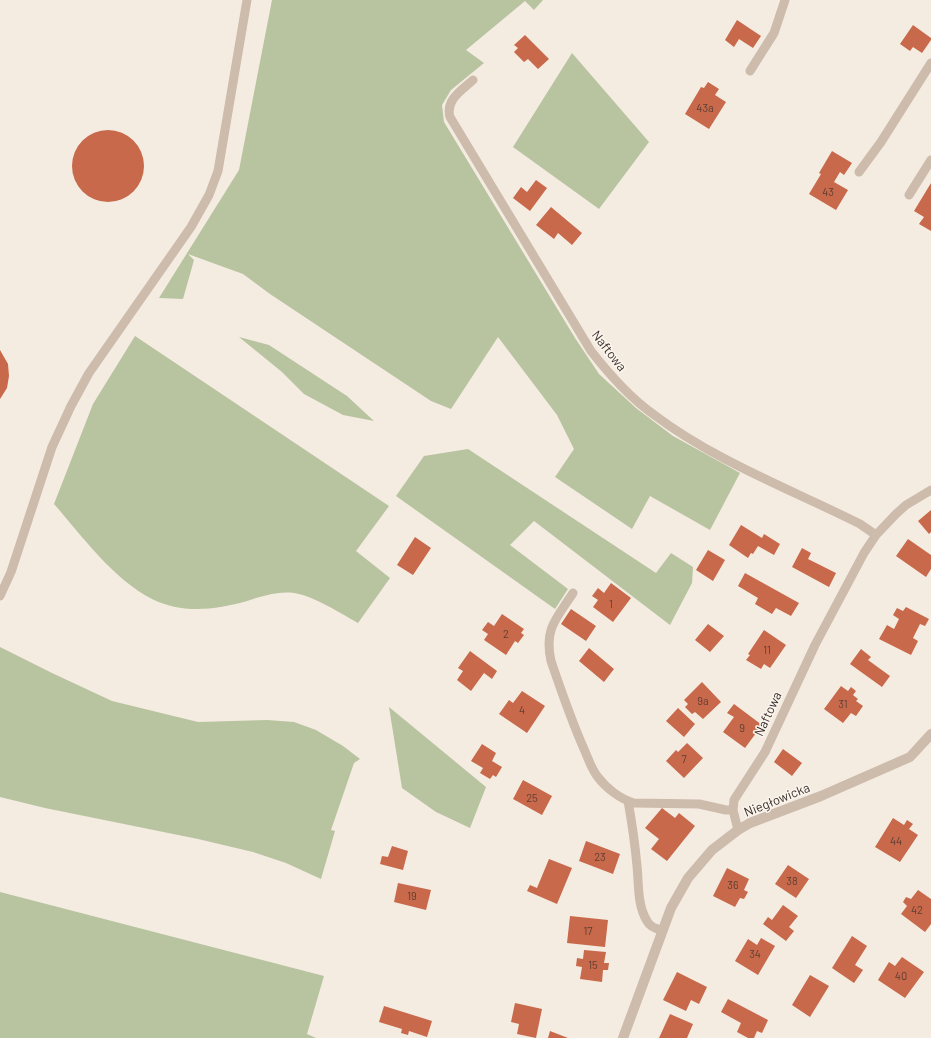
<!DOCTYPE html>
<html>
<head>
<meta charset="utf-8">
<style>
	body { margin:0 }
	canvas { display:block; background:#f4ebe1 }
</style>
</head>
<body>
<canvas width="931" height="1038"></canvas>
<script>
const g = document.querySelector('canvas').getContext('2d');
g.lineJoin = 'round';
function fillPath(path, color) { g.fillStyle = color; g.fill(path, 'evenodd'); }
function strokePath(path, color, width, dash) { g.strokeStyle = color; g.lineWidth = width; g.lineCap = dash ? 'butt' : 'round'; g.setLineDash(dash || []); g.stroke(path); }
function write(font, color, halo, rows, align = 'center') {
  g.font = font + ' Barlow,sans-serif'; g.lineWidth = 3; g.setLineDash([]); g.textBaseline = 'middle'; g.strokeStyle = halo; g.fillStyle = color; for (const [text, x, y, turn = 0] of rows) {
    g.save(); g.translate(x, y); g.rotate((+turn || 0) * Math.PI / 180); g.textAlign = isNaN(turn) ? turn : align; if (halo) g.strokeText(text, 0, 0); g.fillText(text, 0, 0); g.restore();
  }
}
fillPath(new Path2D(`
	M272 0H543L534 10 525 1 466 50 484 63 451 90 442 105 444 122 575 338 599 374 636 408 673 436 740 473 710 530 650 496 632 529 555 477 574 449 557 415 498 337 451 409 431 401 270 294 243 274 188 254 194 260 183 299 159 298 239 170Z
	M572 53 649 142 599 209 513 147Z
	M135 336 389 506 356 551 390 578 358 623C340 613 314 596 294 593 279 591 262 596 247 601 215 610 182 614 152 599 113 579 82 536 54 504L93 404Z
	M239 337 269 345 347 396 374 421 343 415 304 394 282 372Z
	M468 449 656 573 671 553 693 567 692 583 670 625 534 521 510 545 568 589 555 609 396 496 424 456Z
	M0 647 52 673 112 701 198 722 267 720 294 722 316 730 343 746 360 759 354 763 331 830 335 831 321 879 286 863 253 852 198 839 45 808 0 797Z
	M389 707 486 787 470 828 436 812 402 788Z
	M0 892 324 976 307 1034 316 1038H0Z`), '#b8c4a0');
fillPath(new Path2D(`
	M737 20 761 36 753 48 739 39 734 47 725 40Z
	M913 25 931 38V40L922 53 913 47 910 51 900 44Z
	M525 35 549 59 538 69 528 59 524 62 514 52 518 48 514 45Z
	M708 82 719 89 715 95 726 102 709 129 685 114 701 87 704 88Z
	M72 166a36 36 0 1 1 72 0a36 36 0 1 1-72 0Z
	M832 151 852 163 844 175 840 172 834 182 848 190 836 210 809 194 821 174 819 173Z
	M536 180 547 188 530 211 513 198 521 187 527 192Z
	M931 183V231L919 224 924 217 914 211Z
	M551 207 582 233 572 245 558 233 554 239 536 225Z
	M0 350 8 364 9 376 7 388 0 399Z
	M931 510V532L929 534 918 521Z
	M741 525 762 538 764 534 780 544 774 555 758 546 753 554 751 553 748 558 729 545Z
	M415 537 431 548 413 575 397 565Z
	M908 539 931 555V569L926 577 896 556Z
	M802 548 811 553 808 559 836 573 829 587 792 567Z
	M708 550 725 560 713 581 696 570Z
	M745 573 799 603 791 616 776 608 772 614 755 604 758 598 738 586Z
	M611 583 631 598 613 622 593 607 598 600 592 596 598 588 604 593Z
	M906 607 929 619 925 626 920 624 913 638 918 641 911 655 879 639 887 625 894 629 899 619 893 615 897 608 903 611Z
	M571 609 596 626 586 641 561 624Z
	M502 614 524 629 521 633 524 635 518 643 515 641 506 655 484 640 488 634 482 630 488 622 494 626Z
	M708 624 724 636 710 652 695 640Z
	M764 630 786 645 770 668 764 664 761 669 746 660 750 655 748 654Z
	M589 648 614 669 604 682 579 661Z
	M861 649 871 657 868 660 890 676 882 687 850 664Z
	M470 651 497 671 492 679 484 673 471 691 457 680 463 671 458 668Z
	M702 682 721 702 703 719 695 712 692 714 685 707 688 704 684 700Z
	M841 686 848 691 851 687 856 691 853 695 858 699 856 701 863 706 856 716 851 713 843 723 824 709Z
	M522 691 545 706 527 733 499 714 509 700 513 703Z
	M734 704 762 725 745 748 723 732 734 717 727 713Z
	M678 708 695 724 684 737 666 721Z
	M687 743 703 758 684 778 666 761 676 750 678 752Z
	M482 744 496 753 492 761 502 767 496 777 493 775 490 779 480 773 483 768 471 761Z
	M783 749 802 763 792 776 774 762Z
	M523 780 552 796 542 815 513 799Z
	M662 808 675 818 679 813 695 826 667 861 651 849 659 839 645 828Z
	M893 818 904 825 907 820 913 824 909 829 918 835 900 862 875 847Z
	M586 841 620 854 613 874 579 861Z
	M392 846 408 851 403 870 380 864 382 856 388 857Z
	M549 859 572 868 557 904 527 891 530 885 537 888Z
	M788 865 809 879 796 898 775 884Z
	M727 868 749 879 744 890 748 892 744 899 740 898 735 907 713 896Z
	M398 883 431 890 426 910 394 902Z
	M918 890 931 899V924L925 932 901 914 907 906 903 902 906 897 911 899Z
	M783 905 798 916 789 927 794 931 786 941 763 924 768 917 772 920Z
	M570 916 608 920 605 947 567 943Z
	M852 936 867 946 855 965 863 970 854 983 832 968Z
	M761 938 775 946 758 975 735 961 748 939 757 945Z
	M584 950 606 952 604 963H609L608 970H603L602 982 580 979 582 967 576 966 577 958 583 959Z
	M902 957 924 972 905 998 878 980 889 962 895 966Z
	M677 972 707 987 699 1004 691 1000 686 1011 663 1000Z
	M810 975 829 986 810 1017 792 1005Z
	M728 999 768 1020 762 1033 757 1031 754 1038H748L737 1032 741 1023 721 1012Z
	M515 1003 542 1009 536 1038 517 1034 519 1024 511 1022Z
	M384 1006 432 1021 427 1037 409 1031 408 1035 401 1033 402 1029 379 1022Z
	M670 1014 693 1024 687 1038H659Z
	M550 1031 568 1038H548Z`), '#c8694b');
strokePath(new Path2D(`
	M750 71 774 33 785 0
	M473 80C462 90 445 100 450 117L591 351C609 374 629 397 653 414 715 461 790 489 860 524L876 535
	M859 172 881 142 931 63
	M909 195 931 160
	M573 593C556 619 544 629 551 661 561 690 571 720 584 749 588 758 591 768 597 776 606 788 620 799 634 803L699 804 726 810H733
	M0 596 11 572 52 447 71 406 89 373 191 227 209 195 218 171 247 0
	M628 801C632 823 635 844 637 866 639 884 637 905 647 921 650 927 656 929 662 930
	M738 830 733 810 734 800 765 752 815 645 864 553 876 535 896 514 906 505 931 490`), '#cdbbac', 9);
strokePath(new Path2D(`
	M623 1038 671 908 688 878 712 850 738 830 750 823 821 796 910 757 931 734`), '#cdbbac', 10);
write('11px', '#5e3e33', null, [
	["43a",705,108],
	["43",828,192],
	["1",611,604],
	["2",506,634],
	["11",767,650],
	["9a",703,701],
	["31",843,704],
	["4",522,710],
	["9",742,728],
	["7",684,759],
	["25",532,798],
	["44",896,841],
	["23",600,857],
	["38",792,881],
	["36",733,885],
	["19",412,896],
	["42",917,910],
	["17",588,931],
	["34",755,954],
	["15",593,965],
	["40",901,976]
]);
write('13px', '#3b302b', '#fbf5ee', [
	["Naftowa",609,351,52],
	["Naftowa",768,714,-65],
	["Niegłowicka",777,800,-22]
]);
</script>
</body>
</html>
